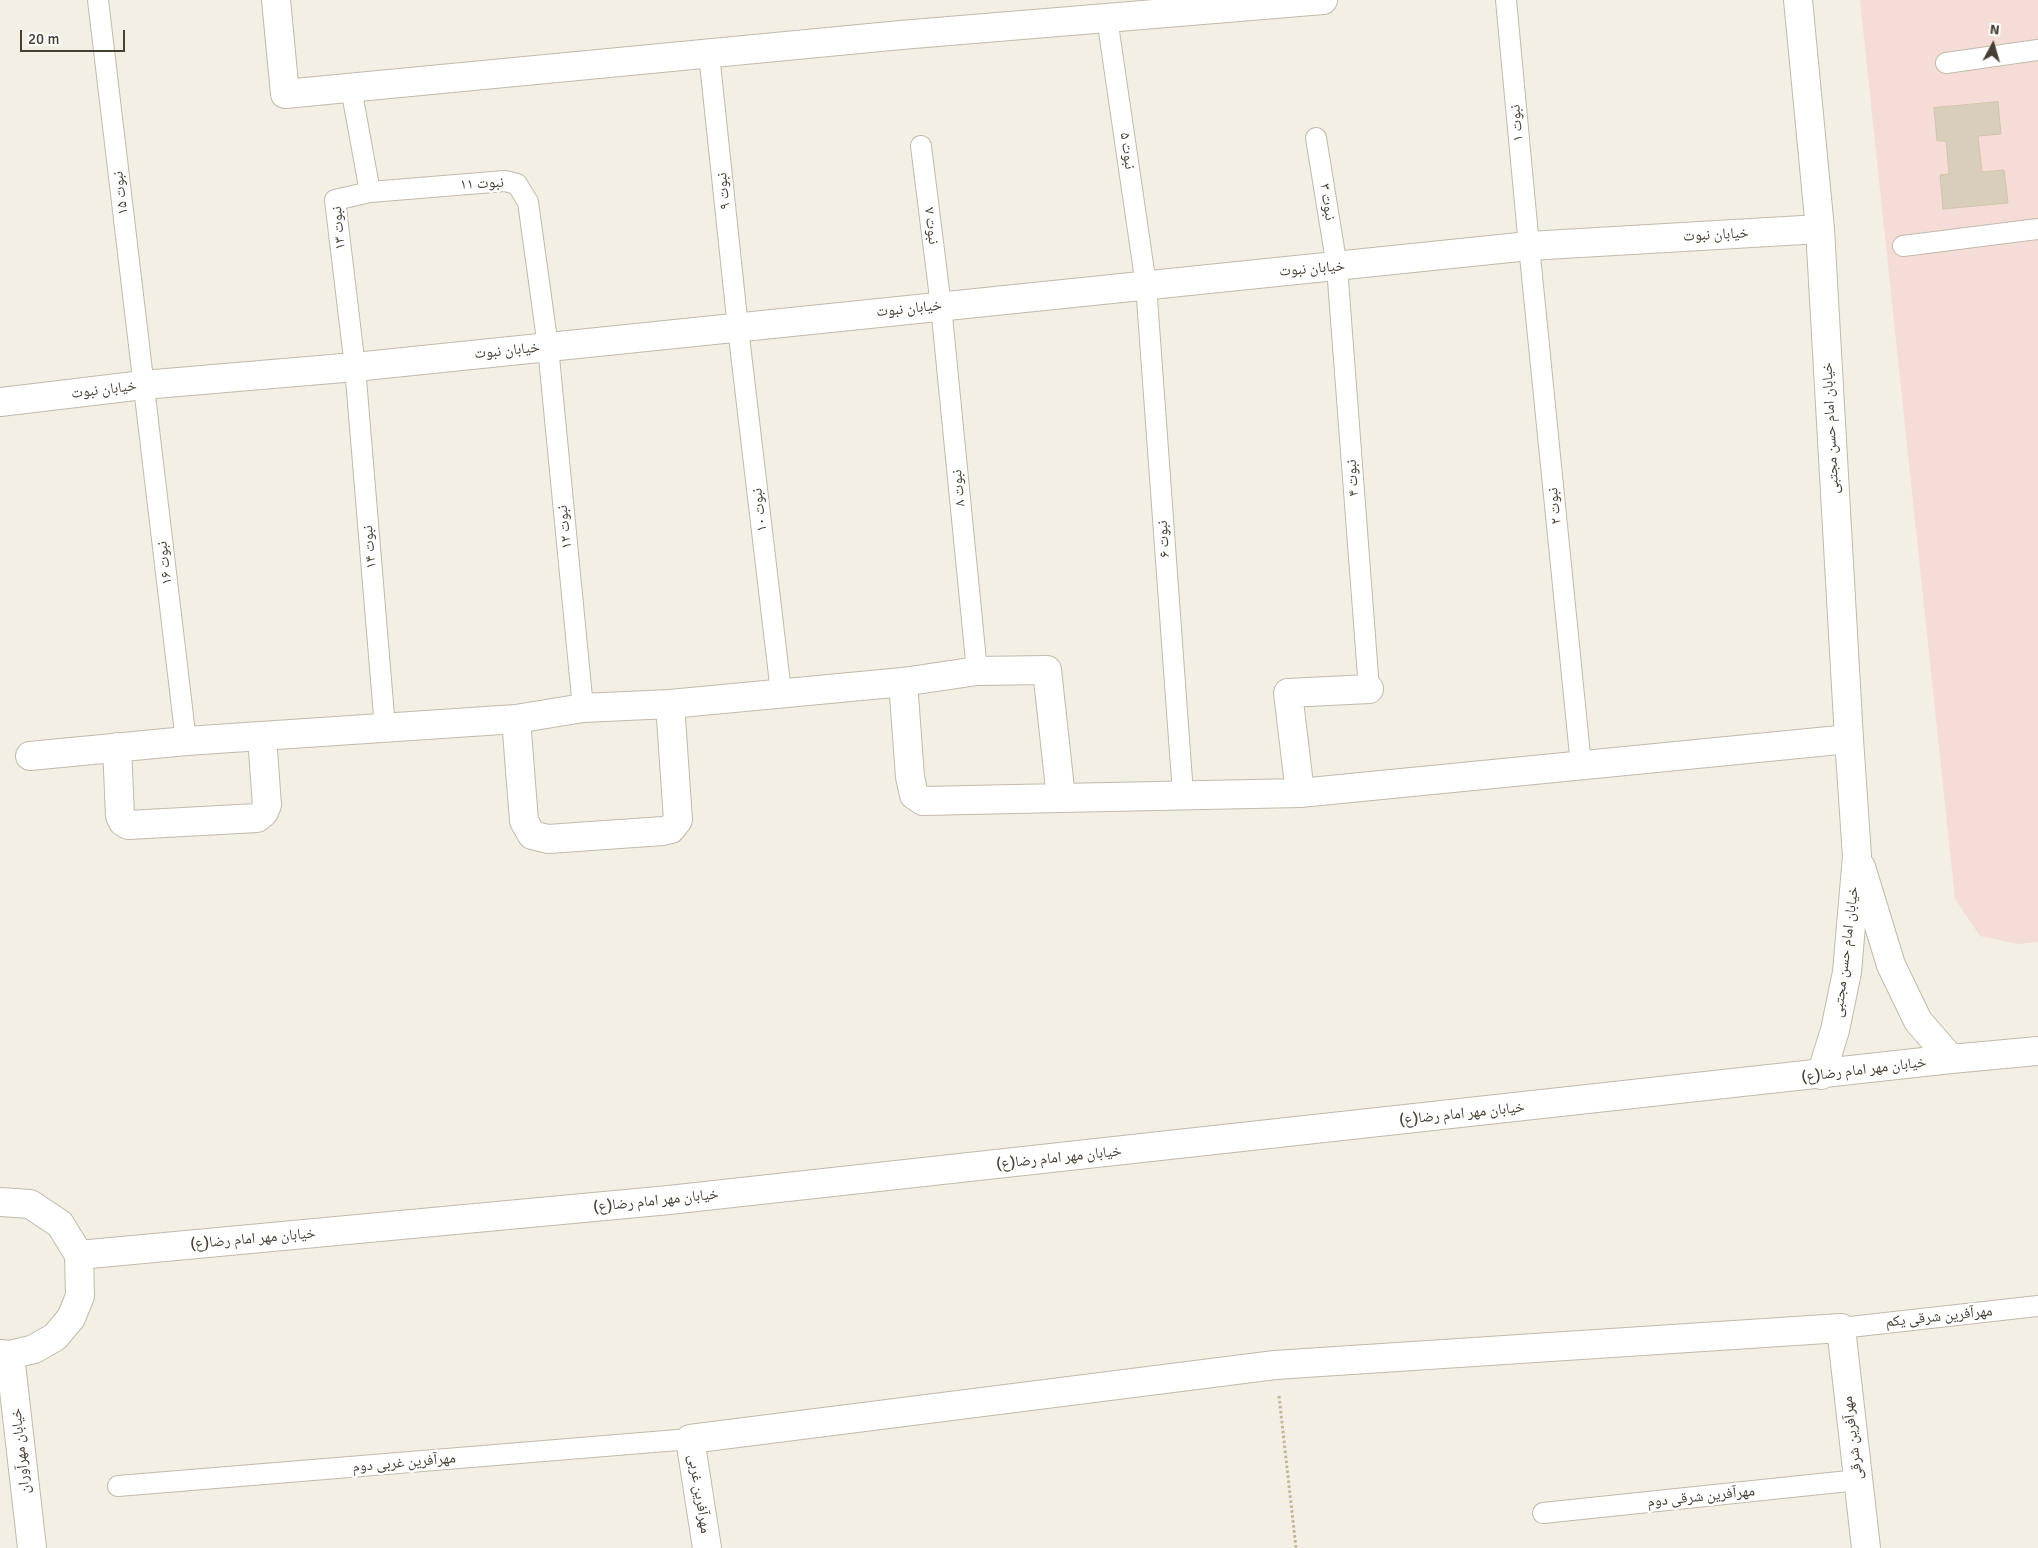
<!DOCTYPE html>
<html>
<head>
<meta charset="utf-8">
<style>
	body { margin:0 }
	#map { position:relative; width:2038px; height:1548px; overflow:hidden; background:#f3efe5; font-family:Signika,sans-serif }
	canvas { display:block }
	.north { position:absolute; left:1968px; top:20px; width:50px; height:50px; -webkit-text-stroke:4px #fff; paint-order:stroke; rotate:6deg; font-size:14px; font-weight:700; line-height:20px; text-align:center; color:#463f34 }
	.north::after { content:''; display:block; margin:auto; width:18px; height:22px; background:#463f34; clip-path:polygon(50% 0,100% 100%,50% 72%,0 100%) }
	.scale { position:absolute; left:20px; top:30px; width:105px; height:22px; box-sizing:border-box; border:2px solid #463f34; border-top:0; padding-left:6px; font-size:15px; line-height:18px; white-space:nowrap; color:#463f34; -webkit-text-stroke:4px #fff; paint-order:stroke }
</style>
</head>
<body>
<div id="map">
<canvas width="2038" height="1548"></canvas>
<div class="north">N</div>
<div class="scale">20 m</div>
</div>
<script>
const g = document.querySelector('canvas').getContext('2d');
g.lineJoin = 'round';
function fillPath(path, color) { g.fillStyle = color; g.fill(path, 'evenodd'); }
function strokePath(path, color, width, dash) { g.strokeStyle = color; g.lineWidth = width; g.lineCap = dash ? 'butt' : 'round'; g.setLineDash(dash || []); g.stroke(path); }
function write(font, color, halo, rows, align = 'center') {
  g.font = font + ' Signika,"Noto Naskh Arabic",sans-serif'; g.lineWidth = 5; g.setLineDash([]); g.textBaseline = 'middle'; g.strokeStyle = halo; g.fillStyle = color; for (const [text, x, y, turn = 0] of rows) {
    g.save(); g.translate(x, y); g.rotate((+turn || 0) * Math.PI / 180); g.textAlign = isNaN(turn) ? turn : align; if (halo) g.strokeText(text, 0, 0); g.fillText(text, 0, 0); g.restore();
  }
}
fillPath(new Path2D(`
	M1860 0H2038V942L2018 944 1980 936 1955 899Z`), '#f5dcd7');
const building = new Path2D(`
	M1998 102 2001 134 1978 136 1982 172 2004 170 2008 203 1943 209 1940 175 1949 174 1946 141H1937L1934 108Z`);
fillPath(building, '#d9cebc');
strokePath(building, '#d1c4ac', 1);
const service = new Path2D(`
	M98 0 186 741
	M1506 0 1529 246 1581 765
	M1107 18 1146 285 1183 794
	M709 54 738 328 781 692
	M1946 63 2038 50
	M351 88 370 192 335 200 355 367 385 728
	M1316 138 1337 267 1369 689
	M921 146 941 306 977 671
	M370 192 505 181 517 184 528 202 548 347 583 708
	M1903 246 2038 229
	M1841 1328 2038 1306
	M118 1486 690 1439
	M1543 1513 1858 1480`);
const minor = new Path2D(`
	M276 0 285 94 901 35 1323 0
	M903 682 910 777 914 795 923 801 1061 798
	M516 719 524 821 532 835 548 839 663 831 671 829 678 820 670 704
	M117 747 120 816 123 822 128 825 257 818 264 812 267 805 262 737
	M30 756 186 741 516 719 583 708 670 704 903 682 977 671 1047 670 1061 798 1300 793 1288 693 1369 689
	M1300 793 1849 739
	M10 1355 32 1548
	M707 1548 690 1439 1275 1365 1841 1328 1866 1548`);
const tertiary = new Path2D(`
	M1798 0 1820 229 1849 739 1857 856 1847 972 1835 1030 1821 1075
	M0 402 143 385 355 367 1529 246 1820 229
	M1861 867 1891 965 1918 1021 1951 1059
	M0 1202 30 1204 60 1224 79 1255 80 1296 71 1318 55 1337 34 1349 10 1355 0 1354
	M79 1255 669 1200 1951 1059 2038 1051`);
strokePath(service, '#c2baaa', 22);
strokePath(minor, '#c2baaa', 30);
strokePath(tertiary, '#c2baaa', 30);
strokePath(new Path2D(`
	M1279 1396 1296 1548`), '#c2b497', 3, [2.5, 2.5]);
strokePath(service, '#fff', 20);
strokePath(minor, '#fff', 28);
strokePath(tertiary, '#fff', 28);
write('15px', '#463f34', '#fff', [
	["نبوت ۱",1517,123,-95],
	["نبوت ۵",1127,151,82],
	["نبوت ۱۱",482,184,-3],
	["نبوت ۹",724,191,-96],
	["نبوت ۱۵",121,193,-97],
	["نبوت ۳",1327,202,81],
	["نبوت ۷",931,226,83],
	["نبوت ۱۳",339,228,-95],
	["خیابان نبوت",1716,235,-3],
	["خیابان نبوت",1312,269,-5],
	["خیابان نبوت",909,309,-6],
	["خیابان نبوت",507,351,-6],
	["خیابان نبوت",104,390,-7],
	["خیابان امام حسن مجتبی",1831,428,-93],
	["نبوت ۴",1353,478,-94],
	["نبوت ۸",959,488,-96],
	["نبوت ۲",1555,506,-96],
	["نبوت ۱۰",760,510,-97],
	["نبوت ۱۲",565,527,-96],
	["نبوت ۶",1164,539,-94],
	["نبوت ۱۴",370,547,-95],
	["نبوت ۱۶",165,563,-97],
	["خیابان امام حسن مجتبی",1846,952,-83],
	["خیابان مهر امام رضا(ع)",1864,1070,-7],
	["خیابان مهر امام رضا(ع)",1462,1114,-6],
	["خیابان مهر امام رضا(ع)",1059,1158,-6],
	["خیابان مهر امام رضا(ع)",656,1201,-6],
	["خیابان مهر امام رضا(ع)",253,1239,-5],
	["مهرآفرین شرقی یکم",1939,1317,-6],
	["مهرآفرین شرقی",1853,1438,-97],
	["خیابان مهرآوران",21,1451,-96],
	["مهرآفرین غربی دوم",404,1463,-5],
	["مهرآفرین غربی",699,1494,81],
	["مهرآفرین شرقی دوم",1701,1497,-6]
]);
</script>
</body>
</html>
